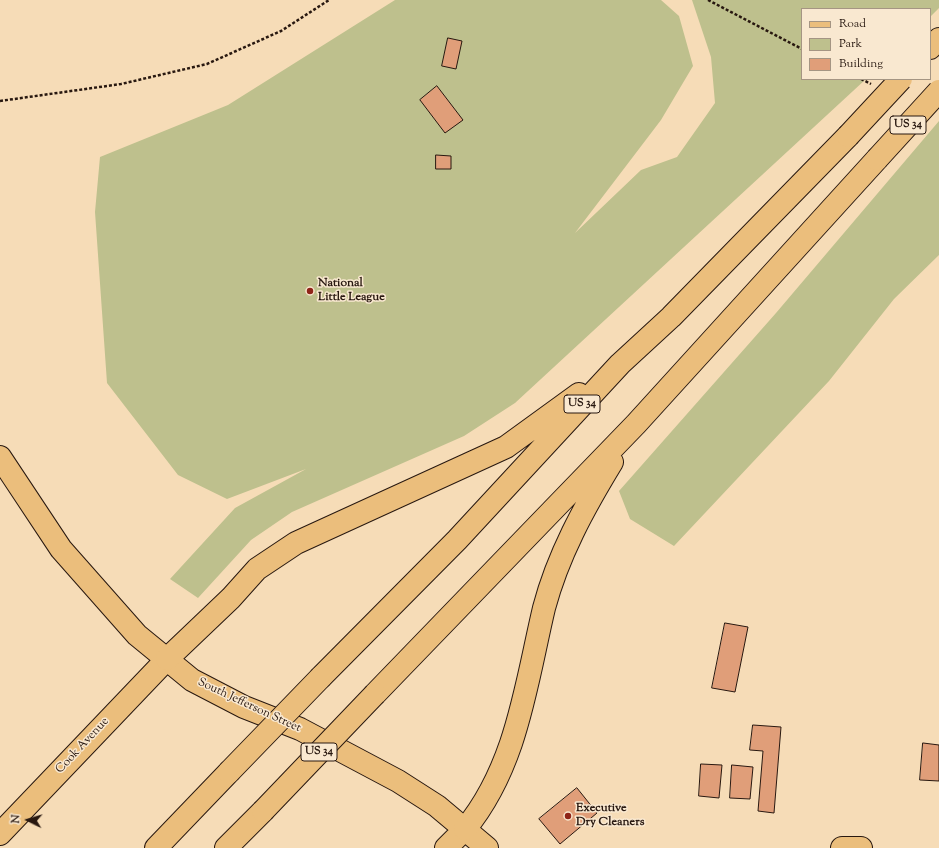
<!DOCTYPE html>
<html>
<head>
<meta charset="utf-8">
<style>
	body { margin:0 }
	#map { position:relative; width:939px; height:848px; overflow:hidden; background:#f6dcb7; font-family:"Sorts Mill Goudy",serif }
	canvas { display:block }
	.legend { position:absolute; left:801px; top:8px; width:130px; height:72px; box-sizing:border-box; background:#f9e8d0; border:1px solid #a59583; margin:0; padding:5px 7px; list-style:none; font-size:12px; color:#281810 }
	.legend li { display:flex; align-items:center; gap:8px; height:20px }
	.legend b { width:20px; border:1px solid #a59583 }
	.north { position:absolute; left:8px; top:800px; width:40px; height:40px; -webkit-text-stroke:3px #f9e8d0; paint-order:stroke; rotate:275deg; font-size:11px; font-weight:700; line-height:16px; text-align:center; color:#281810 }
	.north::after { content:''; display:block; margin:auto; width:14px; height:18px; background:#281810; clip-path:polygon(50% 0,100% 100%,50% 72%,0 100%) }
</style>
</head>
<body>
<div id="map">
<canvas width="939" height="848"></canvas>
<ul class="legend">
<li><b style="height:5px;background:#ebbe7c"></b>Road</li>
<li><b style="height:11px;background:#bec08d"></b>Park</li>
<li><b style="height:11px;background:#e09e79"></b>Building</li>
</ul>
<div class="north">N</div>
</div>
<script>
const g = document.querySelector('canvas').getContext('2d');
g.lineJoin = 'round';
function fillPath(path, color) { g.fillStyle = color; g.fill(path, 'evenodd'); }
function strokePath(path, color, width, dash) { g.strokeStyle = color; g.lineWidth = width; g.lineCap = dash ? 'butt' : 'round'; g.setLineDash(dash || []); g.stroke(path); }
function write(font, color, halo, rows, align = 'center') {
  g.font = font + ' "Sorts Mill Goudy",serif'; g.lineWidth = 3; g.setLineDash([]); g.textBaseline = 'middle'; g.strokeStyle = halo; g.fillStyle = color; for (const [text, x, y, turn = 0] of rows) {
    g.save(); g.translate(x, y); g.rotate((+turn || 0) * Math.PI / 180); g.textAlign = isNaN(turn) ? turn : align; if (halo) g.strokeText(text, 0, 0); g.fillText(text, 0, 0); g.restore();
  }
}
fillPath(new Path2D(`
	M395 0H661L679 16 693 66 661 120 575 233 641 170 677 157 715 103 711 57 692 0H939V8L930 17V9H802V79H866L515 403 464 436 292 512 251 540 198 598 170 579 235 508 306 469 227 499 178 475 107 383 95 212 100 157 228 105Z
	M939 121V255L894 299 829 381 674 546 630 519 619 491 776 313Z`), '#bec08d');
const building = new Path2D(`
	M448 38 462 41 456 69 442 66Z
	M437 86 463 120 445 133 420 100Z
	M436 155 451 156V169H436Z
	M725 623 748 627 735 692 712 688Z
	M753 725 781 727 774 813 758 811 763 751 750 750Z
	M923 743 939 745V781L920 780Z
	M701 764 722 765 719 798 699 796Z
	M732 765 753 767 750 799 730 798Z
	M577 788 597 813 560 844 539 819Z`);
fillPath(building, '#e09e79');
strokePath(building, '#281810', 1);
const major = new Path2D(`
	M0 457 61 549 137 635 192 680 244 707 300 729 398 781 437 806 487 848
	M0 834 167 659
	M446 848 465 829
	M842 848H861`);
const highway = new Path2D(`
	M930 48 939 39
	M167 659 231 598 257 569 296 543 506 447 579 394
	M321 677 457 540 620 364 671 317 848 136
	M375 694 636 424 877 159
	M465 829C517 766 526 684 544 608 558 555 584 508 612 462
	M156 848 229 772
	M226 848 263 811`);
strokePath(major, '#281810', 24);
strokePath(highway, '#281810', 24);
strokePath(new Path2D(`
	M708 0 802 49
	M861 79 871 84
	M0 101 121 84 207 64 281 31 329 0`), '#281810', 2.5, [3, 2]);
strokePath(major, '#ebbe7c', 22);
strokePath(highway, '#ebbe7c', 22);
const highwayBridge = new Path2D(`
	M848 136 901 79
	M877 159 939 91
	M229 772 321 677
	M263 811 375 694`);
strokePath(highwayBridge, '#281810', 24, []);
strokePath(highwayBridge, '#ebbe7c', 22);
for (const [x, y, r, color] of [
	[310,291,4,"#8f2418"],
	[568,816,4,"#8f2418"]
]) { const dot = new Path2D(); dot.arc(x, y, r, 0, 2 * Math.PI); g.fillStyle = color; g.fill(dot); strokePath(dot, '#f9e8d0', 1.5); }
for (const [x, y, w] of [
	[908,125,36],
	[582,404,36],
	[319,752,36]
]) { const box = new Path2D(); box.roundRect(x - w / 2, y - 9, w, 18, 3); g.fillStyle = '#f9e8d0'; g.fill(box); strokePath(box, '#281810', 1); }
write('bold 11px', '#281810', null, [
	["US 34",908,125],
	["US 34",582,404],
	["US 34",319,752]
]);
write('bold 12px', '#281810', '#f9e8d0', [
	["National",318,284],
	["Little League",318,298],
	["Executive",576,809],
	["Dry Cleaners",576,823]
], 'left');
write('12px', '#281810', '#f9e8d0', [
	["South Jefferson Street",249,706,25],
	["Cook Avenue",83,746,-47]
]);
</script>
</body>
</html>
